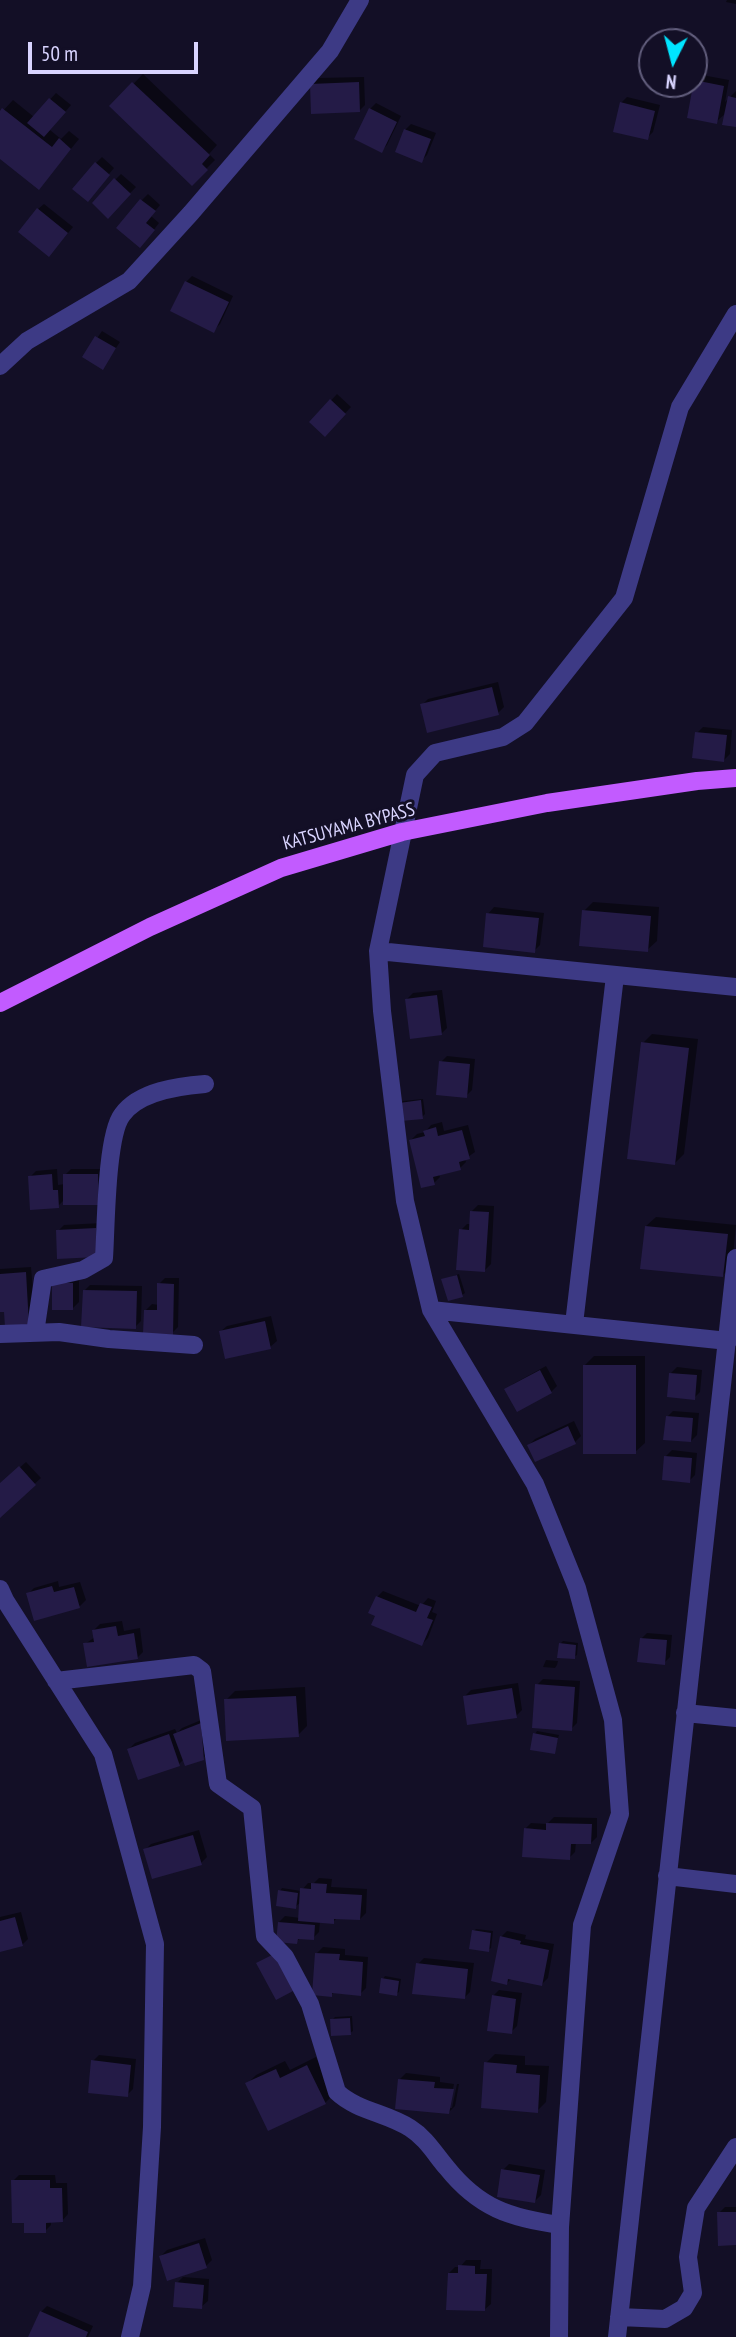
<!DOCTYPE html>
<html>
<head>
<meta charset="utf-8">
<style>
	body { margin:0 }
	#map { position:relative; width:736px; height:2337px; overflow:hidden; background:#130f26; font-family:"PT Sans Narrow",sans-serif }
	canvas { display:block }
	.north { position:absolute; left:638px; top:28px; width:70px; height:70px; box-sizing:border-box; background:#130f26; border:2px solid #625e7d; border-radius:50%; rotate:186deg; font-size:19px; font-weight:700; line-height:28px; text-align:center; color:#d9d4ff }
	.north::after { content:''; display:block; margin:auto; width:24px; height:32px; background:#00e5ff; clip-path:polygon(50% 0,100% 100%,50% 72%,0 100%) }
	.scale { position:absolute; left:28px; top:42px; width:170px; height:32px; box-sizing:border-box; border:4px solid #d9d4ff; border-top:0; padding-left:9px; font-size:21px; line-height:24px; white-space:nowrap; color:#d9d4ff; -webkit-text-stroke:5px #130f26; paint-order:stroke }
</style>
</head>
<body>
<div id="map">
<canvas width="736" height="2337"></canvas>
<div class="north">N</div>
<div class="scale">50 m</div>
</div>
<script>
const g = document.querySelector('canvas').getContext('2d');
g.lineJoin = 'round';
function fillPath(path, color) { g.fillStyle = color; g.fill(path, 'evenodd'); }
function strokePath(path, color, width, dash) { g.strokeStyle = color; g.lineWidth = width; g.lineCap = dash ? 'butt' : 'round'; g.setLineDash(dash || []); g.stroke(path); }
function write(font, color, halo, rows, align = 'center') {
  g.font = font + ' "PT Sans Narrow",sans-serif'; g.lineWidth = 6; g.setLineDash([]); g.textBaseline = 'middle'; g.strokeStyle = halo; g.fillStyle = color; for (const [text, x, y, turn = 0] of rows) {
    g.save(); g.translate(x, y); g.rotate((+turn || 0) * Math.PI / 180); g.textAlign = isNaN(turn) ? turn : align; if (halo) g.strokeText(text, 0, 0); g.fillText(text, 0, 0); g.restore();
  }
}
fillPath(new Path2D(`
	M727 0H736V4L726 2Z
	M143 74 217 145 209 154 215 160 192 183 112 106Z
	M702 75 729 80 725 102 736 91V126L727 112 716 122 696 81Z
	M364 77 365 105 359 111 312 84 318 78Z
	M56 93 71 105 50 130 61 139 69 131 79 139 39 188 0 157V114L13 100 34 117Z
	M627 97 660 105 653 132 647 138 621 103Z
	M376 103 401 116 387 145 381 151 370 109Z
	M411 124 436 133 427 155 421 161 405 130Z
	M102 157 114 168 93 193 96 163Z
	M121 174 136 187 108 216 115 180Z
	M148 194 160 205 151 216 159 223 146 240 142 200Z
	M44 204 73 227 55 249 38 209Z
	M192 276 233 296 220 324 214 330 186 282Z
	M102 331 120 342 103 367 85 356Z
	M337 394 351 407 325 435 311 422Z
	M498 682 504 707 498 713 422 705 428 699Z
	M703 727 732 730 730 754 724 760 697 733Z
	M593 902 659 907 657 941 647 950 584 911Z
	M494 907 544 913 540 945 534 951 488 914Z
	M442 990 447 1028 441 1034 407 999 413 993Z
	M652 1034 698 1039 684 1154 675 1163 643 1043Z
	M447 1056 475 1059 472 1090 466 1096 441 1062Z
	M423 1099 425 1114 422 1117 401 1103 403 1101Z
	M442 1122 444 1131 468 1125 475 1152 465 1159 466 1162 460 1168 439 1174 440 1177 434 1183 411 1140 417 1134 425 1132 431 1125Z
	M57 1169 58 1185 65 1184V1175L71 1169H104V1197L65 1199 58 1206 30 1177 36 1171Z
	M478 1205 494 1206 491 1264 485 1270 461 1230 467 1224H471L472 1211Z
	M656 1217 736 1225 732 1266 723 1275 646 1226Z
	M102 1223 103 1249 58 1231 64 1225Z
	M31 1267 35 1317 29 1323 6 1310 0 1311V1269Z
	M459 1274 465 1293 462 1295 443 1280Z
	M59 1277H79V1302L73 1308Z
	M165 1278H179L178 1327 172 1333 146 1310 152 1304 159 1305V1284Z
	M90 1285 142 1286 141 1321 135 1327 84 1291Z
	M271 1316 277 1341 270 1347 220 1332 227 1326Z
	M594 1356H645V1443L635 1452 585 1365Z
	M546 1366 557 1386 551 1392 507 1390 513 1384Z
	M677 1367 702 1370 700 1392 694 1398 671 1373Z
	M673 1411 699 1413 697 1435 691 1441 667 1417Z
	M574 1421 581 1436 575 1442 529 1445 535 1439Z
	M672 1450 697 1453 695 1475 689 1481 666 1456Z
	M26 1462 41 1478 0 1515V1485Z
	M58 1581 59 1587 80 1582 86 1600 80 1606 28 1594 34 1588Z
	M383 1591 421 1606 428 1598 436 1601 432 1612 437 1614 428 1638 422 1644 377 1615V1597Z
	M122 1621 124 1631 140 1628 143 1652 137 1658 85 1644 95 1637 94 1630 100 1624Z
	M647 1633 672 1635 670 1657 664 1663 641 1639Z
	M563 1641 578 1643 577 1655 574 1657 560 1644Z
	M546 1660 558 1661 557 1665 555 1668 543 1667Z
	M543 1679 580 1681 577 1723 571 1729 537 1685Z
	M518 1683 522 1710 516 1716 465 1696 471 1690Z
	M305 1687 307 1726 298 1735 226 1700 235 1691Z
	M206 1718 209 1752 203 1758 184 1759 179 1764 129 1749 135 1743 175 1729 177 1733 182 1728Z
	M537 1731 559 1735 554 1752 535 1734Z
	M554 1817 597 1818V1837L591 1843 576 1842 575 1852 569 1858 525 1829 531 1823 547 1824Z
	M199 1830 207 1857 201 1863 145 1850 151 1844Z
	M319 1878 332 1879 331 1887 367 1889 366 1913 360 1919 338 1917 333 1922 320 1921 319 1932 313 1938 301 1937 296 1942 279 1922 285 1916 300 1918 301 1902 295 1907 280 1891 282 1888 301 1891 308 1883H314Z
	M21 1912 28 1939 22 1945 0 1951V1917Z
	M476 1929 493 1931 491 1948 488 1950 474 1931Z
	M507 1931 526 1935 525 1939 554 1944 548 1978 542 1984 512 1978 507 1983 501 1937Z
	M323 1947 345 1949V1955L368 1957 366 1988 360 1994 334 1992 331 1995 317 1953Z
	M424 1958 474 1963 470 1992 464 1998 418 1964Z
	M385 1976 401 1979 399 1992 396 1994 383 1979Z
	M499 1990 522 1993 517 2026 511 2032 493 1996Z
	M352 2016 353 2031 350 2033 332 2020 335 2017Z
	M495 2054 525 2056V2065L549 2066 546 2102 537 2111 486 2063Z
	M99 2055 136 2059 133 2089 127 2095 93 2061Z
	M316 2057 334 2094 325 2103 247 2084 256 2075 285 2061 290 2070Z
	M406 2073 440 2077V2082L454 2084 449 2108H452L457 2084H459L455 2106 449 2112 400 2079Z
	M509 2164 545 2170 541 2195 535 2201 503 2170Z
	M19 2175H55L56 2183H67L68 2214 62 2221H51V2225L45 2231 26 2222 13 2181Z
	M725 2207H736V2244L719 2213Z
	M205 2238 212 2260 206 2266 161 2256 167 2250Z
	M466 2260H481L480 2269H492L491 2304 484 2310 449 2273 455 2267H460Z
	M183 2277 209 2279 208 2301 201 2307 177 2283Z
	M47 2306 93 2326 88 2337H30L41 2312Z`), '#0007');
fillPath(new Path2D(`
	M694 80 724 86 717 124 687 118Z
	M132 82 210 155 202 164 208 170 192 186 109 106Z
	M359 82 360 112 311 114 310 84Z
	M728 96 736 98V127L722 125Z
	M49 98 66 112 44 137 27 123Z
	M620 102 655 111 648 140 613 132Z
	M2 108 52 147 59 138 71 149 39 190 0 159V111Z
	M369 108 397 122 382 153 354 139Z
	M404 129 431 139 422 163 395 152Z
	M95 162 110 175 88 202 72 189Z
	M114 178 131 194 108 219 92 203Z
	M140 199 156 211 146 223 155 230 140 248 116 228Z
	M37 208 68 233 49 257 18 232Z
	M185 281 229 302 214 333 170 311Z
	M95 336 116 348 103 370 82 357Z
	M330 399 346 414 325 437 309 422Z
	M492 687 499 715 427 733 420 704Z
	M695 732 727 735 724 762 692 758Z
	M582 910 651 916 648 952 579 946Z
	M486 913 539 918 535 953 483 947Z
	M437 995 442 1035 410 1039 405 999Z
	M641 1042 689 1048 675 1165 627 1159Z
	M439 1061 470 1064 467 1098 436 1095Z
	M421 1100 423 1119 401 1121 399 1103Z
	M436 1127 438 1136 462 1130 470 1159 459 1162 461 1170 433 1177 435 1185 421 1188 409 1140 425 1136 423 1131Z
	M52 1174 53 1190H58L59 1208 30 1210 28 1176Z
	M63 1174H98L99 1205H63Z
	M470 1211 489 1212 485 1272 456 1270 459 1229 469 1230Z
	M645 1226 728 1234 723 1277 640 1269Z
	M96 1228 97 1257 57 1259 56 1230Z
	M26 1272 29 1325 5 1327 4 1312H0V1274Z
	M457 1275 463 1297 448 1301 441 1279Z
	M52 1282 73 1283V1310H52Z
	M157 1283 174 1284 173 1335 143 1334 144 1310H157Z
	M83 1290 137 1291 136 1329 81 1327Z
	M265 1321 271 1349 225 1359 219 1331Z
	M583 1365H636V1454H583Z
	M540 1370 552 1393 517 1412 504 1389Z
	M669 1373 697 1375 695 1400 667 1397Z
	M666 1416 693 1418 691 1442 663 1440Z
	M568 1426 576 1444 535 1462 527 1445Z
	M664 1456 692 1458 690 1483 662 1480Z
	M19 1466 36 1485 0 1518V1483Z
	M52 1586 54 1592 74 1587 80 1608 34 1621 26 1593Z
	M376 1596 416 1612 420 1603 432 1607 427 1618 433 1620 422 1646 371 1625 375 1616 368 1613Z
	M116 1626 118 1636 134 1633 138 1659 87 1667 83 1643 94 1642 92 1630Z
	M640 1638 667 1640 665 1665 637 1662Z
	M559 1643 576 1645 575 1659 557 1658Z
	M535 1684 575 1687 572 1731 532 1728Z
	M512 1688 517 1718 467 1725 463 1696Z
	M296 1696 299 1737 226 1741 224 1699Z
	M201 1723 204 1760 185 1766 173 1734Z
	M533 1733 558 1738 555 1754 530 1750Z
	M169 1734 180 1766 138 1780 127 1749Z
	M546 1823 592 1824 591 1844H571L570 1860 522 1857 524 1828 546 1830Z
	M193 1835 202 1865 152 1879 143 1849Z
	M311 1883 327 1884 326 1893 362 1895 360 1920 334 1919V1924L298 1921 300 1888 311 1889Z
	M278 1890 298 1893 296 1909 276 1906Z
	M15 1917 23 1946 0 1952V1921Z
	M278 1922 315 1925 314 1940 298 1939 297 1944 276 1942Z
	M472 1930 491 1933 489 1952 469 1949Z
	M500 1936 521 1941 520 1944 549 1950 542 1986 508 1979 507 1985 491 1981Z
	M276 1953 295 1990 276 2000 256 1963Z
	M315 1953 340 1954 339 1960 363 1962 361 1996 332 1993V1997L312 1995Z
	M416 1963 468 1969 465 1999 412 1994Z
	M381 1978 399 1981 397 1996 379 1993Z
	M492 1995 516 1999 512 2034 487 2031Z
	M350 2018 351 2035 331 2036 330 2019Z
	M91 2060 131 2065 128 2097 88 2093Z
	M484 2062 517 2065 516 2073 540 2075 538 2113 481 2108Z
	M307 2065 326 2104 268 2131 245 2083 276 2069 280 2078Z
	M398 2079 435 2082 434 2088 454 2089 449 2114 395 2109Z
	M501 2169 540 2175 535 2203 497 2197Z
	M11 2180H50V2188H62L63 2222 46 2223V2233H24V2223H12Z
	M717 2212H736V2245L718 2246Z
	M199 2243 207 2268 167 2281 159 2256Z
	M458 2265 475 2266V2274H487L485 2311 446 2310 448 2273H458Z
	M175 2282 204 2285 202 2309 173 2307Z
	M40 2311 88 2332 86 2337H28Z`), '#241b47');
strokePath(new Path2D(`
	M0 366 27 341 129 281 191 213 330 51 360 0
	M378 951 736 987
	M431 1310 728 1341
	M574 1324 615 976
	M35 1333 43 1279 83 1270 104 1258C106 1229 106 1136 122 1115 139 1091 179 1086 205 1084
	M0 1334 59 1332 109 1339 194 1345
	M0 1589 5 1600 103 1754 155 1944 152 2127 142 2286 130 2337
	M56 1681 194 1665 202 1671 218 1784 252 1808 265 1936 285 1957 310 2004 337 2092C357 2111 387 2113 410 2128 426 2138 435 2154 447 2168 479 2208 510 2218 560 2225
	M685 1713 736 1718
	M667 1876 736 1884
	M619 2317 665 2319 684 2308 693 2293 688 2257 696 2208 736 2147
	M559 2337 560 2227 582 1925 620 1814 613 1720 577 1588 535 1484 431 1310 405 1201 382 1011 378 951 415 775 435 753 503 737 525 723 624 598 680 407 736 314
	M617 2337 736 1258`), '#3d3a85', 18);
strokePath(new Path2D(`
	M0 1003 150 927 281 868 402 832 547 803 697 781 736 778`), '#c25bff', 18);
write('19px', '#d9d4ff', '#130f26', [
	["KATSUYAMA BYPASS",349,827,-15]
]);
</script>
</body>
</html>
